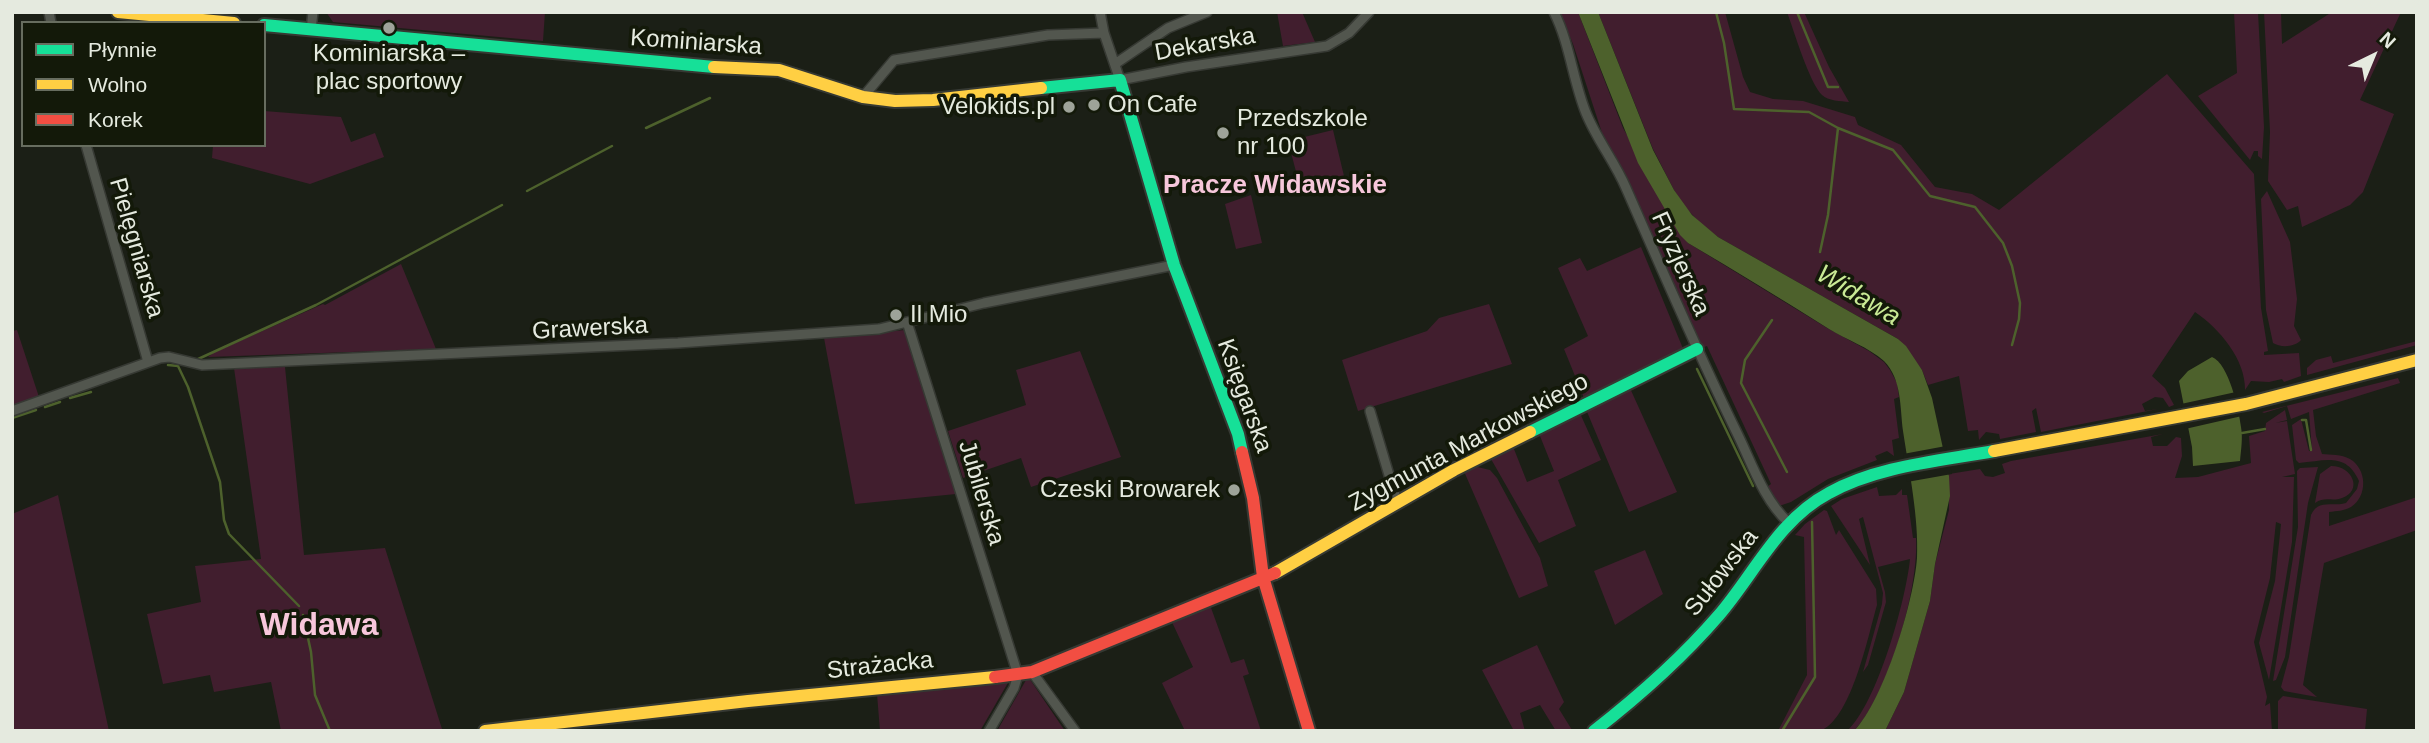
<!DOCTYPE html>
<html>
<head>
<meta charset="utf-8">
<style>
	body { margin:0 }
	#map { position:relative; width:2429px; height:743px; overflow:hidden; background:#1b1f16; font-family:Helvetica,sans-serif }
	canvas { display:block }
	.frame { position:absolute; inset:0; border:14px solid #e5eadf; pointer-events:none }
	.legend { position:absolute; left:21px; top:21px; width:245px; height:126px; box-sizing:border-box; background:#131909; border:2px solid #676d5f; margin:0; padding:9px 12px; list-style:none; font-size:21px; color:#e5eadf }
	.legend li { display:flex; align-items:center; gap:14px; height:35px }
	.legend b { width:35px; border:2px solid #676d5f }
	.north { position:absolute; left:2338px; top:21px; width:70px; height:70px; -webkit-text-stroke:5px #131909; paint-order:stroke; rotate:43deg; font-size:19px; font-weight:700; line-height:28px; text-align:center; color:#e5eadf }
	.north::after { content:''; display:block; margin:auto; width:24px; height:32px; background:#e5eadf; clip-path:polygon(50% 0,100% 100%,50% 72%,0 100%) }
</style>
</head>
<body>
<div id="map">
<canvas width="2429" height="743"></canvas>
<div class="frame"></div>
<ul class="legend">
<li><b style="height:9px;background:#16e098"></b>Płynnie</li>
<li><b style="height:9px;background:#ffcf43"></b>Wolno</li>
<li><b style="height:9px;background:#f24e42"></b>Korek</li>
</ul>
<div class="north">N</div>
</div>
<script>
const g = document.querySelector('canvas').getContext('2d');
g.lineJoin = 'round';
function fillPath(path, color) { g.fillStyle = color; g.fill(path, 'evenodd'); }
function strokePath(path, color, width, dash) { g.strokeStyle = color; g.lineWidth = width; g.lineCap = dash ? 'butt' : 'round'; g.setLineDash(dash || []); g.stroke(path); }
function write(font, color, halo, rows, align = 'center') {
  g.font = font + ' Helvetica,sans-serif'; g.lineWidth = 7; g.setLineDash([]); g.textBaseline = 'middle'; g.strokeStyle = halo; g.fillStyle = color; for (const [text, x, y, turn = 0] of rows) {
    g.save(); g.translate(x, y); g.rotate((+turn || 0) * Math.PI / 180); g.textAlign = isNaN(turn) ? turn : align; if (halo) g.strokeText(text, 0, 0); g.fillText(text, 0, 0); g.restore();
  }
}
fillPath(new Path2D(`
	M326 12H545L543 41 333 22Z
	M1277 12H1302L1315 42 1283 46Z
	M1559 12H1578L1623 128 1688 243 1827 328 1869 351 1884 362 1890 370 1897 383 1899 397 1894 399 1899 438 1892 440 1894 456 1887 451 1875 456 1877 460 1828 479 1791 502 1779 506 1767 487 1771 484 1707 346 1702 348 1645 219 1605 142 1573 44Z
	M1598 12H1725L1743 77 1750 92 1773 99 1803 101 1855 117 1858 125 1901 145 1935 187 1972 194 1999 210 2167 74 2254 174 2261 308 2268 351 2264 352V355L2299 353 2301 376 2284 382 2282 379 2269 382 2251 381 2245 390C2246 360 2219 328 2195 312L2152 376 2165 388 2174 405 2169 407 2163 398 2155 397 2142 404 2145 411 2158 409 2041 432 2036 408 2032 411 2036 432 2000 439 1999 434 1986 432 1979 440 1978 430 1968 431 1959 376 1928 385 1922 370 1898 339 1718 237 1701 224 1684 206 1674 190 1653 149Z
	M1787 12H1804L1829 67 1849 102C1841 101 1828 101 1822 95 1809 82 1794 31 1787 12Z
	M2234 12H2258L2264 127 2262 159 2258 156V151H2254L2250 160 2198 96 2237 73Z
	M2264 12H2281L2282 44 2332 12H2401L2360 100 2394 114 2363 192 2350 205 2302 227 2298 206 2287 210 2268 181 2270 132Z
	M264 111 341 117 351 142 375 133 384 157 310 184 212 158 213 145H264Z
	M1333 130 1344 176 1300 187 1288 141Z
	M2267 191 2290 242 2297 299 2294 326 2301 340C2295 347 2281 348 2273 343L2266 310 2261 199Z
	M1251 195 1262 243 1236 249 1225 204Z
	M1641 247 1684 351 1584 398 1564 349 1588 336 1558 268 1580 258 1587 271Z
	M401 264 436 349 208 357 213 353 323 304 325 305Z
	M1489 304 1512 364 1358 411 1342 360 1427 331 1439 318Z
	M17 330 39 397 12 406V331Z
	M905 330 956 494 855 504 824 338Z
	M2417 341V345L2307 375V368L2316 360 2331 356 2333 363Z
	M1080 351 1121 457 1031 487 1021 458 963 478 948 431 1026 405 1016 370Z
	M285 367 304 555 385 548 442 729 422 731H281L271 682 214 692 210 675 163 684 147 614 201 602 195 566 261 559 234 368Z
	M2398 378 2400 383 2313 410 2316 436 2322 454C2331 455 2341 454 2350 459 2367 469 2368 496 2351 507 2344 511 2337 511 2329 512V526L2417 497V530L2324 563 2303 685 2317 697 2284 691 2281 687 2289 657 2311 515C2318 499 2333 507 2346 503L2357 489 2359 481C2346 452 2325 461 2299 463L2296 460 2292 425 2301 419 2309 451H2312L2309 412 2291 419 2287 406 2264 413 2262 412Z
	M1629 386 1677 492 1629 512 1585 407Z
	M2285 410 2287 420 2275 423 2287 421 2295 474 2282 477H2294L2292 542 2269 680 2259 643 2275 581 2281 524 2276 522 2270 578 2254 642 2267 697 2265 706 2270 703 2272 731H1885L1904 692 1930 601 1935 564 1949 510V474L1980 469 1985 476 1993 477 2005 473 2002 464 2011 461 2163 434 2151 437 2153 446H2167L2176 437 2181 438 2182 456 2175 478 2198 477 2251 463 2249 436 2265 431 2266 423Z
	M1579 411 1601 460 1558 480 1576 526 1539 543 1491 459 1495 453 1512 444 1527 482 1554 471 1538 431Z
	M1469 465 1490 470 1497 478 1540 558 1548 586 1519 598 1463 469Z
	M2331 466C2353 466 2363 491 2342 498 2332 502 2325 496 2315 503L2320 474Z
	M2318 467 2308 503 2285 657 2276 680 2273 681 2298 527 2297 471 2300 468Z
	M1877 487 1879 496 1896 495 1902 489V495H1907L1913 538H1916C1919 588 1889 694 1854 731H1847C1877 704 1906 600 1910 559L1878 567 1885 592 1886 602 1868 665 1863 672 1882 604 1883 593 1863 517 1859 519 1870 565 1831 506 1842 499Z
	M58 495 109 731H12V514Z
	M1824 510 1827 511 1836 535 1839 530 1876 589 1877 605C1868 636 1852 716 1822 730 1811 735 1790 731 1778 731L1807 675 1804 537 1795 535 1805 524Z
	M1645 550 1663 594 1615 625 1594 571Z
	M1210 605 1231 663 1244 659 1249 674 1243 676 1261 731H1185L1162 683 1193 667 1171 620Z
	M1537 645 1564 702 1559 709 1572 730 1570 731H1556L1540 705 1520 713 1525 731H1514L1482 670Z
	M1029 678 1065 731H997L1026 680Z
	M1009 681 980 731H880L877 694Z
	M2283 696 2367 709 2365 731H2278V701Z`), '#411e2e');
fillPath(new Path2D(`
	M1578 12H1598L1653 150 1674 190 1692 215 1718 237 1898 339 1906 346 1922 370 1932 398 1949 476 1950 496 1935 564 1930 601 1904 692 1885 731H1854C1884 700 1914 601 1917 558 1919 518 1909 471 1903 431 1900 408 1902 379 1884 361 1868 347 1847 340 1829 329 1783 300 1736 271 1688 243L1680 235 1638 163Z
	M2212 357C2229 364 2239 410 2241 427 2243 438 2241 450 2240 461L2193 466 2192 447 2179 381 2188 371Z`), '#4d612c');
fillPath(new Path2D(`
	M2236 392 2242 416 2185 429 2181 404Z
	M1946 446 1952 474 1907 482 1903 454Z`), '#1b1f16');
strokePath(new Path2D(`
	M1716 12 1724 43 1734 109 1809 112 1838 128 1893 150 1930 196 1975 207 2003 243 2012 266 2020 303 2019 319 2012 345
	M1797 12 1828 87H1838
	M646 128 710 98
	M527 191 612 146
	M1820 252 1828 215 1838 128
	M1772 320 1745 360 1741 383 1787 472
	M196 360 316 305 502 205
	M168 365 178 366 188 387 220 482 224 520 229 534 299 606
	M1697 369 1753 486
	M70 398 91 392
	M45 407 60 402
	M12 418 36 410
	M2302 420H2306L2311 450
	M2242 433 2265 429
	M303 615 311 652 315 695 330 731
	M1782 731 1815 677 1812 522`), '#4d612c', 2.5);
const street = new Path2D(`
	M49 12 51 23
	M1100 12 1104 33 1120 80 1186 67 1327 46 1349 33 1369 12
	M1554 12C1570 44 1573 81 1586 113 1597 140 1615 162 1626 188 1662 270 1697 351 1736 431 1751 461 1763 499 1788 522
	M311 30 313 12
	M1115 64 1168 28 1207 12
	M863 97 894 60 1048 35 1104 33
	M86 145 148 362
	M907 322 1018 675 1014 688 989 731
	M12 411 160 358 169 357 202 365 678 343 879 329 984 303 1174 265
	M1370 411 1397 502
	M1032 672 1075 731`);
const fast = new Path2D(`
	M264 25 714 67
	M1041 88 1120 80 1174 265 1238 434 1242 452
	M1530 432 1697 349
	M1594 731C1639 696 1682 658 1719 615 1755 573 1778 520 1829 493 1877 466 1940 461 1994 451`);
const slow = new Path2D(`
	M118 12 234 23
	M714 67 779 70 863 97 895 101 933 100 1041 88
	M1994 451 2246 404 2417 360
	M1275 573 1454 470 1530 432
	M485 731 748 701 995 677`);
const jam = new Path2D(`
	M1242 452 1253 498 1263 577 1309 731
	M995 677 1032 672 1275 573`);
strokePath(street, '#363933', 12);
strokePath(fast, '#363933', 16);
strokePath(slow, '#363933', 16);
strokePath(jam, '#363933', 16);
strokePath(street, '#52564e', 9);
strokePath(fast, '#16e098', 12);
strokePath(slow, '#ffcf43', 12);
strokePath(jam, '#f24e42', 12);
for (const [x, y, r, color] of [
	[389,28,7,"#9ea399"],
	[1094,105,7,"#9ea399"],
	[1069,107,7,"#9ea399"],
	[1223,133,7,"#9ea399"],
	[896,315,7,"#9ea399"],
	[1234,490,7,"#9ea399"]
]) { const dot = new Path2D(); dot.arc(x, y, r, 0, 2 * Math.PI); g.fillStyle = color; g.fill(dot); strokePath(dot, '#131909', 2.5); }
write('24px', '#e5eadf', '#131909', [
	["Kominiarska",696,43,4],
	["Dekarska",1205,45,-10],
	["Pielęgniarska",136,248,74],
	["Fryzjerska",1680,264,66],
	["Grawerska",590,329,-3],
	["Księgarska",1244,396,70],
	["Zygmunta Markowskiego",1469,443,-28],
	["Jubilerska",981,493,73],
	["Sułowska",1722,573,-52],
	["Strażacka",880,666,-6]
]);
write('24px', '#e5eadf', '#131909', [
	["Kominiarska –",389,54,"center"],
	["plac sportowy",389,82,"center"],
	["On Cafe",1108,105],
	["Velokids.pl",1055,107,"right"],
	["Przedszkole",1237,119],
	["nr 100",1237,147],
	["Il Mio",910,315],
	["Czeski Browarek",1220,490,"right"]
], 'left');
write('bold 26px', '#f7c7db', '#131909', [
	["Pracze Widawskie",1275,186]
]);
write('italic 26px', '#c9ea95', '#131909', [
	["Widawa",1858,296,31]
]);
write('bold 32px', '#f7c7db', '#131909', [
	["Widawa",319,626]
]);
</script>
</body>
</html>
